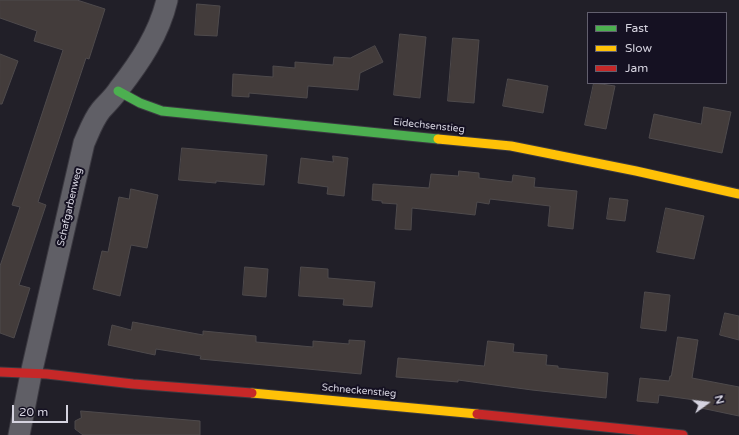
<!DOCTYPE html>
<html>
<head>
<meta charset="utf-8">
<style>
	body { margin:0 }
	#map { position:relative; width:739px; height:435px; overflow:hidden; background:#211f28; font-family:"Varela Round",sans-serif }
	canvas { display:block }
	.legend { position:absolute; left:587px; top:12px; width:140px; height:72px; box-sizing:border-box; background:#151122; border:1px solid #625f6e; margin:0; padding:5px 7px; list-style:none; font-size:12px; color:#d5d3df }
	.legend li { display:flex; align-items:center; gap:8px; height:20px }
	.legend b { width:20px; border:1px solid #625f6e }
	.north { position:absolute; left:687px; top:383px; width:40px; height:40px; -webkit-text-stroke:3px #151122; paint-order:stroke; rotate:75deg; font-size:11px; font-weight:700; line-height:16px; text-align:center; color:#d5d3df }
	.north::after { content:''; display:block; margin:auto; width:14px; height:18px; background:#d5d3df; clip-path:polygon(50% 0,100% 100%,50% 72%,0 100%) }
	.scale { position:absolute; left:12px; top:405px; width:56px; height:18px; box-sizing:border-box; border:2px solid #d5d3df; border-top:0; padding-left:5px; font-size:12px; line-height:14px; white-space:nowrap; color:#d5d3df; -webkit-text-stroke:3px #151122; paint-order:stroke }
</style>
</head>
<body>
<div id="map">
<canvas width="739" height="435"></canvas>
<ul class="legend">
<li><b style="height:5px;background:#4caf50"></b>Fast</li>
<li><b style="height:5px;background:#ffc107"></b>Slow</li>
<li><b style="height:5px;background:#c62828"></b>Jam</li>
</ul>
<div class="north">N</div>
<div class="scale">20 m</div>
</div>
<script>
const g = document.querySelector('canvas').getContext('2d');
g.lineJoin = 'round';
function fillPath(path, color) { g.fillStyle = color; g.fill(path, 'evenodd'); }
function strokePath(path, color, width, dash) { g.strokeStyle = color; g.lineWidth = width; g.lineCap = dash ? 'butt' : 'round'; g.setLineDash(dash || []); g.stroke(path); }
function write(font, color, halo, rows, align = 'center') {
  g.font = font + ' "Varela Round",sans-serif'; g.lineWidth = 4; g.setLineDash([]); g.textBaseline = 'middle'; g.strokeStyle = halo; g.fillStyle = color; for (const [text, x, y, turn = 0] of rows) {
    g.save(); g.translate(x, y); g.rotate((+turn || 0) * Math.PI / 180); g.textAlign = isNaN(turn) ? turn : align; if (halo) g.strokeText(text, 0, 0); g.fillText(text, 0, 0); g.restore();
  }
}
const building = new Path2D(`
	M0 0H77L105 9 89 59 86 58 38 202 46 205 19 285 30 288 14 338 0 333V266L20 207 12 205 63 50 34 41 37 31 0 18Z
	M197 4 220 6 217 36 195 35Z
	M400 34 426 37 420 98 394 95Z
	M453 38 479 40 474 103 448 101Z
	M375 46 383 62 360 73 358 90 308 86 307 98 249 93V97L232 96 233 74 273 77V66L295 68V62L333 65 334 57 350 58Z
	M0 54 18 61 2 104H0Z
	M508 79 548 86 543 113 503 106Z
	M594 83 615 86 606 129 585 125Z
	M704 107 731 112 722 153 649 138 654 114 701 124Z
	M182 148 267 155 264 185 216 181V183L179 180Z
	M333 156 348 158 344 196 327 194 328 187 298 183 301 158 333 162Z
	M459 171 479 173V178L512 182 513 175 535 178 534 187 577 191 573 229 548 226 550 206 490 199 489 204 477 202 475 215 412 208 411 230 395 229 397 204 382 203V201L372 200 373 184 429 188 431 174 458 176Z
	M131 189 158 195 147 248 131 245 120 296 93 289 102 251 108 252 119 197 129 199Z
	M610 198 628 200 625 221 607 219Z
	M666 208 704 216 694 259 657 252Z
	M245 267 268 269 266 297 243 295Z
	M301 267 328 269V278L375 282 372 307 343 305 344 299 299 296Z
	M645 292 670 295 666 331 641 328Z
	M725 313 739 316V340L720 335Z
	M133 322 203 335V331L256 336V342L313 347V341L349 344V340L365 341 361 374 200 359 201 356 156 349 155 355 108 345 112 325 131 330Z
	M678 337 698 340 692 378 739 387V416L701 408 702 401 659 395 658 403 637 401 640 378 669 381 670 376H671Z
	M488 341 514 344 513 352 547 355 546 365 558 366V368L608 373 606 398 532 390 458 380V382L396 377 398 358 484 366Z
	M81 411 200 421V435H83L75 429V421L81 418Z`);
fillPath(building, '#433c3b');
strokePath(building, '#4e4a4c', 1);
const street = new Path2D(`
	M19 435 31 374 84 143C89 132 93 120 101 110 107 103 114 97 119 89 140 62 159 34 167 0`);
const fast = new Path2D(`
	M118 91 140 103 162 111 438 139`);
const slow = new Path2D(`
	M438 139 511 146 636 171 739 194
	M252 393 477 414`);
const jam = new Path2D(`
	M0 372 47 374 133 384 252 393
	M477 414 683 435`);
strokePath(street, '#3b3941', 23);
strokePath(fast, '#3b3941', 11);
strokePath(slow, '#3b3941', 11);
strokePath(jam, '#3b3941', 11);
strokePath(street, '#605f66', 21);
strokePath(fast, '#4caf50', 9);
strokePath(slow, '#ffc107', 9);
strokePath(jam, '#c62828', 9);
write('10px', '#d5d3df', '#151122', [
	["Eidechsenstieg",429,126,6],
	["Schafgarbenweg",70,207,-77],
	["Schneckenstieg",359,391,5]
]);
</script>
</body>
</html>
